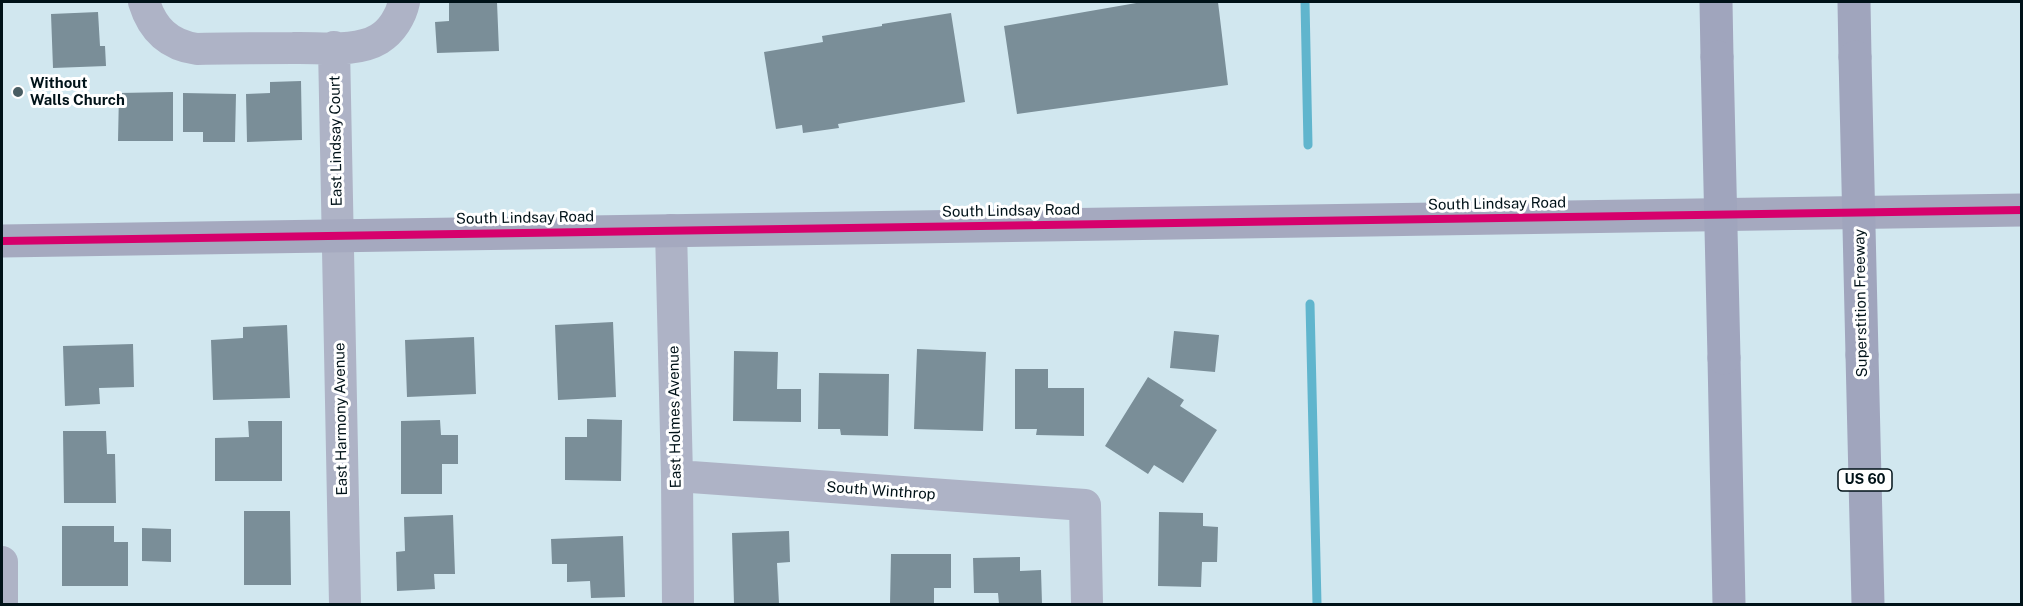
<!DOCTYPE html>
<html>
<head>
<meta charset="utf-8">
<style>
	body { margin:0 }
	#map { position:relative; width:2023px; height:606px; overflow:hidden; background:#d1e7ef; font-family:"Public Sans",sans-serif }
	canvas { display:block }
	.frame { position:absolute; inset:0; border:3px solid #001218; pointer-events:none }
</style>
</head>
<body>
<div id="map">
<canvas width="2023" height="606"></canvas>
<div class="frame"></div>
</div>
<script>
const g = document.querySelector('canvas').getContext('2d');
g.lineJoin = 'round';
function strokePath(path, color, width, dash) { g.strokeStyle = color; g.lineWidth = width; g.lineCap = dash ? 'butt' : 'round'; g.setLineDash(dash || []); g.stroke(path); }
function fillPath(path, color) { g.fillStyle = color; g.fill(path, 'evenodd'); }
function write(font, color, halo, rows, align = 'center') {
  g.font = font + ' "Public Sans",sans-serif'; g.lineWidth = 6; g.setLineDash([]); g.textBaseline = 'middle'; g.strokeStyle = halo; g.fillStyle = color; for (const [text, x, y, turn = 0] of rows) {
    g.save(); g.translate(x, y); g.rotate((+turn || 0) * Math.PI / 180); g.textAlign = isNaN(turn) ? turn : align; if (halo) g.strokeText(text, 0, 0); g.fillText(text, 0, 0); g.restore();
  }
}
strokePath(new Path2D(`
	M1305 2 1308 145
	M1310 304 1317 604`), '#60b5cd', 9);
fillPath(new Path2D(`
	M449 2H497L499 51 437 53 435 22 449 21Z
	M1142 2H1218L1228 85 1017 114 1004 26Z
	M98 12 100 46H105L106 66 53 68 51 14Z
	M951 13 965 102 838 124 839 128 803 133 802 125 776 129 764 52 823 42 822 36 882 26V24Z
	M301 81 302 140 247 142 246 94 270 93V82Z
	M173 92V141H118L119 93Z
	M183 93 236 94 235 142H203V132H183Z
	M613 322 616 397 558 400 555 325Z
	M287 325 290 398 213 400 211 340 243 338V327Z
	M1174 331 1219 335 1215 372 1170 368Z
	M474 337 476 394 407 397 405 340Z
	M133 344 134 387 99 388 100 404 65 406 63 346Z
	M917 349 986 352 983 431 914 429Z
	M734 351 778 352 777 389H801V422L733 421Z
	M1015 369H1048V388H1084V436L1036 435 1037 429H1015Z
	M819 373 889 374 888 436 841 435 840 429H818Z
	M1148 377 1184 400 1180 406 1217 430 1183 483 1154 465 1148 474 1105 446Z
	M587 419 622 420 621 481 565 480V437H587Z
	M440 420 441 435H458V464H442V494H401V421Z
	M248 421H282V481H215V438L249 437Z
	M63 431H106L107 454H115L116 503H64Z
	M244 511H290L291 585H244Z
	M1159 512 1203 513V526L1218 527 1217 562H1202L1201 587 1158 586Z
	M453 515 455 574H434L435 589 397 591 396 552 405 551 404 517Z
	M62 526H114V542H128V586H62Z
	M142 528 171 529V562L142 561Z
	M789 531 790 562 777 563 779 604H734L732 533Z
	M623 536 625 597 591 598 590 581 567 582V564H552L551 539Z
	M891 554H951V588H934V604H890Z
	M1020 557V571L1041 570 1042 604H999L998 593H974L973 558Z`), '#7a8e98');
strokePath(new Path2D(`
	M144 2C152 28 168 45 197 49 229 48 261 48 293 48 320 47 356 53 379 39 392 31 401 16 404 2
	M334 47 345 604
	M671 230 677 476 678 604
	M677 476 1085 505 1087 604
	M2 562V604`), '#aeb3c6', 32);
strokePath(new Path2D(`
	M2 241 2022 210`), '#a5a9bf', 33);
strokePath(new Path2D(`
	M1716 2 1717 57
	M1854 2 1855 57
	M1862 355 1868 604
	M1724 358 1729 604`), '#a0a5bd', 33);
strokePath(new Path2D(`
	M1717 57 1724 358
	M1855 57 1862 355`), '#a0a5bd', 33);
strokePath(new Path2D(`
	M2 241 2022 210`), '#d6006c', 8);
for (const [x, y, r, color] of [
	[18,92,6,"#495d63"]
]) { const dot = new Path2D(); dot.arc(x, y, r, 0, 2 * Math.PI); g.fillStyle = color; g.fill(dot); strokePath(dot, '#fff', 2); }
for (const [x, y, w] of [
	[1865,480,54]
]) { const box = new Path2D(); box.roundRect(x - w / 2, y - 11, w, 22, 4.5); g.fillStyle = '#fff'; g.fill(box); strokePath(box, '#001218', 1.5); }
write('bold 14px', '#001218', null, [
	["US 60",1865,480]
]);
write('bold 15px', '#001218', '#fff', [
	["Without",30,83],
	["Walls Church",30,100]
], 'left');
write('15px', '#001218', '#fff', [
	["East Lindsay Court",336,141,-91],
	["South Lindsay Road",1497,204,-1],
	["South Lindsay Road",1011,211,-1],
	["South Lindsay Road",525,218,-1],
	["Superstition Freeway",1861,303,-91],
	["East Holmes Avenue",675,417,-91],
	["East Harmony Avenue",341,419,-91],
	["South Winthrop",881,491,4]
]);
</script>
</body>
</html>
